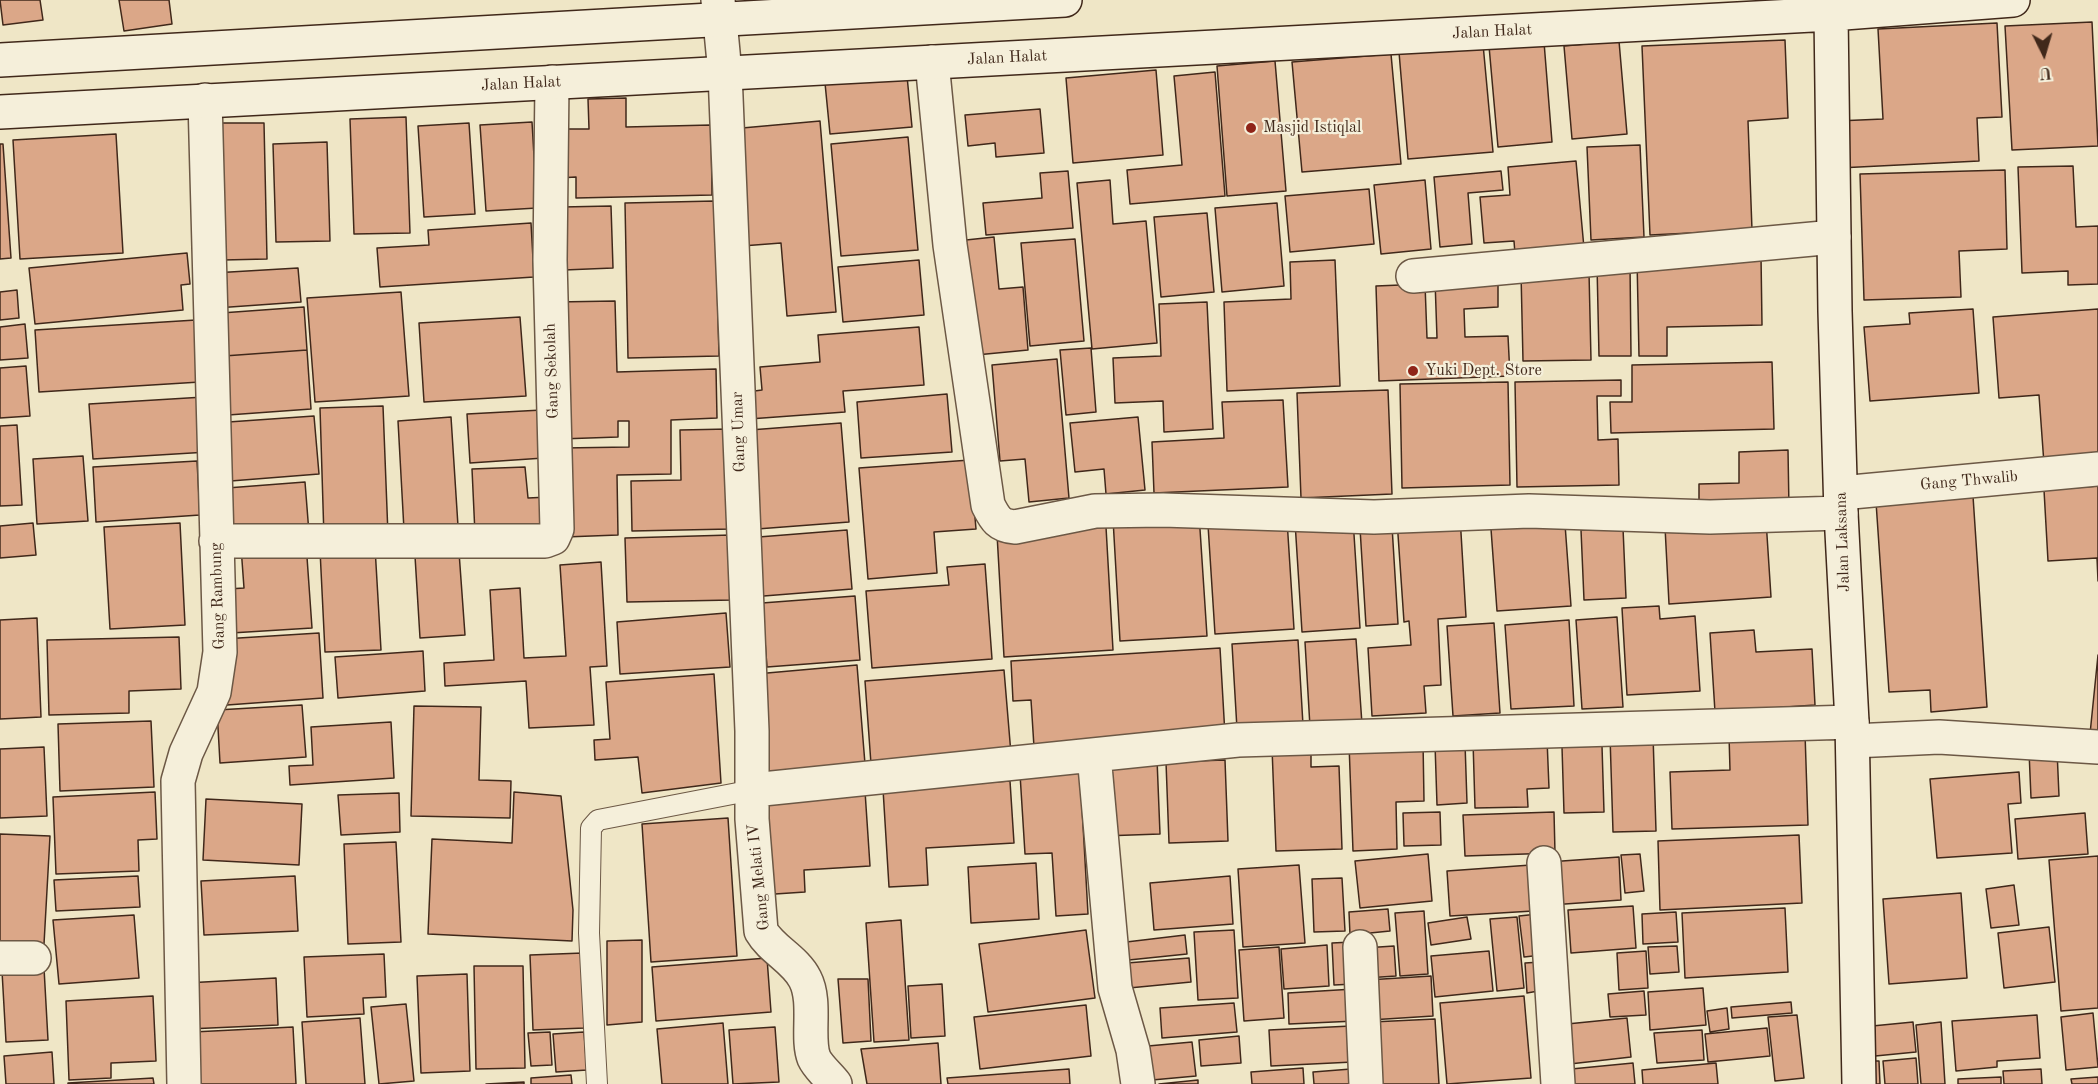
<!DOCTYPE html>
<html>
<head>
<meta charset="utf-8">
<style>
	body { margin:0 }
	#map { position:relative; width:2098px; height:1084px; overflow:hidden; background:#efe6c6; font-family:"Old Standard TT",serif }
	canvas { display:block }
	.north { position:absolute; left:2014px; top:24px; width:60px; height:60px; -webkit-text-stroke:4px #f5efda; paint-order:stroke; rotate:175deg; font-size:16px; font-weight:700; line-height:24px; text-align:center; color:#40281a }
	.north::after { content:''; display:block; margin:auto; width:21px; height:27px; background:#40281a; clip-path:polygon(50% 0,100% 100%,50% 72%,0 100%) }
</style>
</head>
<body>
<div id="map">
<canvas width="2098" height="1084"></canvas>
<div class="north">U</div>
</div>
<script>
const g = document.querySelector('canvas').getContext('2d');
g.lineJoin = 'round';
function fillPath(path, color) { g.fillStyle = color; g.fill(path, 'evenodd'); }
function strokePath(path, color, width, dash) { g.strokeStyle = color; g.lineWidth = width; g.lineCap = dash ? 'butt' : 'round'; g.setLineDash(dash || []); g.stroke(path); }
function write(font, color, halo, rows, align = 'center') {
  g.font = font + ' "Old Standard TT",serif'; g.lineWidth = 4.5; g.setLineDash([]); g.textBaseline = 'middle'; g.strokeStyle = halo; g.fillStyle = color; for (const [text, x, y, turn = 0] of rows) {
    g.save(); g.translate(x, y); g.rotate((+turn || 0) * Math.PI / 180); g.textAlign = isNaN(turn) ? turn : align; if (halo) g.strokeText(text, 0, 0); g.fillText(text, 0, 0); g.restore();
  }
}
const building = new Path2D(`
	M0 0H40L43 20 3 25Z
	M119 0H169L172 24 124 31Z
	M2092 22 2098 146 2012 150 2005 26Z
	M1997 23 2002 117 1977 118 1979 161 1839 168 1837 121 1883 119 1878 29Z
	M1785 40 1788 118 1748 121 1752 230 1650 235 1642 46Z
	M1619 41 1627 134 1572 139 1564 46Z
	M1544 42 1552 142 1498 147 1489 46Z
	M1483 44 1493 152 1408 159 1399 52Z
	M1391 54 1401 164 1302 172 1292 62Z
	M1275 61 1286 191 1227 196 1217 66Z
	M1156 70 1163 155 1073 163 1066 78Z
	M1215 72 1225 196 1130 204 1127 170 1182 165 1174 76Z
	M907 76 912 127 830 134 825 83Z
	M626 98V127L711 125 712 195 576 198V177L558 178 557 129H589L588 99Z
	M1040 109 1044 153 996 157 995 143 968 146 965 115Z
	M406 117 410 233 354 234 350 119Z
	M820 121 836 312 787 316 781 243 742 246 731 129Z
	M532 122 537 208 486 211 480 125Z
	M220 123H264L267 259 223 260Z
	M469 123 475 214 424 217 418 126Z
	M116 134 123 253 20 259 13 140Z
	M908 137 918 250 841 256 831 144Z
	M327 142 330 241 276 242 273 144Z
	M0 144H3L11 258 0 259Z
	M1640 145 1644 237 1591 240 1587 147Z
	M1576 161 1584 248 1515 254 1514 241 1484 243 1480 197 1510 195 1508 167Z
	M2073 166 2076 227 2098 226V284L2068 285V271L2022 273 2018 167Z
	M2005 170 2007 249 1959 251 1961 297 1864 300 1860 174Z
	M1068 171 1073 228 986 235 983 203 1042 198 1040 173Z
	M1501 171 1503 190 1468 193 1472 244 1440 247 1434 177Z
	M1110 180 1113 224 1146 221 1157 343 1092 349 1077 183Z
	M1425 180 1431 249 1381 254 1374 185Z
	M1369 189 1374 244 1290 252 1285 196Z
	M715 201 719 356 628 358 625 203Z
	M1277 203 1284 286 1222 292 1215 208Z
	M611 206 613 268 564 270 562 207Z
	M1207 213 1214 292 1161 297 1154 217Z
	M531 223 534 277 380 287 377 248 429 245 428 230Z
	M994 237 999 289 1023 287 1028 350 976 355 966 240Z
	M1075 239 1084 341 1030 346 1021 243Z
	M187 253 190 284 181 285 183 310 35 324 29 268Z
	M1761 256 1762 325 1667 327V356H1639L1637 259Z
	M919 260 924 315 843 322 838 267Z
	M1335 260 1340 386 1227 391 1224 302 1291 299 1290 262Z
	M1597 265H1630L1631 356H1599Z
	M298 268 301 302 216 308 213 273Z
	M1589 272 1591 360 1523 361 1521 273Z
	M1498 278V307L1464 309 1465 337 1508 336 1510 376 1379 381 1376 286 1425 284 1427 338H1437L1435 280Z
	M17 290 19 318 0 320V292Z
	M401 292 409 396 315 402 307 298Z
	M615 301 617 372 716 369 717 418 671 420V474L617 475 618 535 565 537 563 448 629 447V421H618V437L560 439 556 302Z
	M1207 302 1213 429 1164 432 1163 401 1115 403 1113 358 1161 356 1159 304Z
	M304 307 307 350 224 356 221 313Z
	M1973 309 1979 393 1870 401 1864 327 1910 324 1909 313Z
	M2098 309V460L2044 464 2039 395 1999 398 1993 317Z
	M520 317 526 396 424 402 419 323Z
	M196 320 200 382 39 392 35 330Z
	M25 324 28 358 0 360V327Z
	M919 327 924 385 843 391 845 412 749 419 747 392 762 390 760 367 820 362 818 335Z
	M1091 348 1096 412 1066 415 1060 350Z
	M307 350 311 409 228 415 224 356Z
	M1057 359 1069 498 1029 502 1025 459 1000 461 992 365Z
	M1772 362 1774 429 1611 433 1610 402H1632V365Z
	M26 366 30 416 0 418V368Z
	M1621 380V396H1597L1598 440 1618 439 1619 485 1517 487 1515 382Z
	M1508 382 1510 485 1402 488 1400 384Z
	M1388 390 1392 494 1301 498 1297 393Z
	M947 394 952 452 861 458 857 402Z
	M204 397 208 452 93 459 89 404Z
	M1283 400 1288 487 1154 493 1152 442 1224 438 1222 402Z
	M383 406 388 535 324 538 320 408Z
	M542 410 544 458 470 463 467 414Z
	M314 416 319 474 218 482 214 423Z
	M451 417 458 526 404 530 398 421Z
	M1138 417 1145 490 1106 494 1104 469 1075 472 1070 423Z
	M841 423 849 522 757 529 750 430Z
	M17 425 22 505 0 506V426Z
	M729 429 731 529 632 531 631 481 681 480 680 430Z
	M1788 450 1789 509 1699 511V484L1739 483V452Z
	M83 456 88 521 37 524 33 459Z
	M970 460 976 529 934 532 937 573 868 579 859 468Z
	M197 461 200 515 96 522 93 467Z
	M525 467 528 498 549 497 551 529 475 534 472 469Z
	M305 482 309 533 231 540 227 488Z
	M2098 486V581L2097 558 2048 561 2044 490Z
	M1973 496 1987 707 1931 712 1930 690 1889 692 1876 502Z
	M1199 514 1207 636 1120 641 1113 519Z
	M1460 516 1466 617 1438 619 1441 685 1424 686 1426 713 1372 716 1368 648 1411 645 1409 621 1404 622 1397 520Z
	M1353 519 1360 628 1302 632 1295 522Z
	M1287 520 1294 629 1215 634 1208 525Z
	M1766 520 1771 597 1669 604 1665 527Z
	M33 523 36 555 0 558V526Z
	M180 523 185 625 110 629 104 527Z
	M1565 524 1571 606 1497 611 1491 529Z
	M1392 526 1398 624 1366 626 1360 528Z
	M1106 527 1113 650 1004 657 997 534Z
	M1623 528 1626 598 1584 600 1581 530Z
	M847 530 852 589 751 597 746 538Z
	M731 535 733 600 627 602 625 538Z
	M306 543 312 628 231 633 228 589 244 588 241 547Z
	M375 547 381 650 325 652 320 550Z
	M459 552 465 635 420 638 415 556Z
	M601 562 607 666 590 667 594 725 529 728 526 681 445 686 444 663 494 660 490 590 520 588 524 658 566 656 560 565Z
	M985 564 992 659 872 668 866 591 949 585 947 567Z
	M855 596 860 660 767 667 762 603Z
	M1659 606 1660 619 1695 616 1700 691 1627 695 1622 608Z
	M726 613 730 667 620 674 617 622Z
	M1617 617 1623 707 1582 709 1576 620Z
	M37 618 41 717 0 719V620Z
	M1569 620 1574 706 1511 709 1505 625Z
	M1494 623 1500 713 1453 716 1447 626Z
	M1754 630 1756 652 1812 649 1815 705 1715 712 1710 633Z
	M319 633 323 698 227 705 223 639Z
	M179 637 181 689 129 691V713L49 715 47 640Z
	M1356 639 1362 724 1310 727 1305 642Z
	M1298 640 1303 725 1237 729 1232 644Z
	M1220 648 1225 735 1034 747 1031 700 1013 701 1011 661Z
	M423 651 425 691 338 698 335 657Z
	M2098 655V735L2090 734Z
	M857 665 865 764 764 773 756 674Z
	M1004 670 1011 754 871 764 865 681Z
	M714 674 721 783 642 793 638 757 595 760 594 740 610 739 606 682Z
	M302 705 306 757 220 763 217 710Z
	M414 706 481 707 479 780 511 781 510 818 411 816Z
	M151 721 154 787 60 791 58 724Z
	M391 722 394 778 290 785 289 766 313 765 311 727Z
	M1805 733 1808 825 1672 829 1670 772 1730 770 1729 735Z
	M1653 735 1656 831 1613 832 1610 736Z
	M1547 739 1549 788 1527 789 1528 807 1475 808 1473 741Z
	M1423 741 1424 801 1396 802 1397 849 1353 851 1349 744Z
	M1465 743 1467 803 1437 805 1435 744Z
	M1602 746 1604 812 1564 813 1562 747Z
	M44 747 47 816 0 818V749Z
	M1272 748H1311V767L1339 766 1342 849 1276 851Z
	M2057 750 2059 796 2031 798 2029 751Z
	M1157 759 1160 834 1103 836 1100 761Z
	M1225 760 1228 841 1169 843 1166 762Z
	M1080 771 1088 914 1056 916 1052 853 1025 854 1020 774Z
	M2019 772 2021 803 2008 804 2012 853 1937 858 1930 779Z
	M1010 781 1014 843 926 848 928 885 889 887 883 789Z
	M865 791 870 866 804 870 805 892 760 895 755 797Z
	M155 792 157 839 138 840 139 871 56 874 53 797Z
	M514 792 561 796 573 910 572 941 428 934 432 839 512 843Z
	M399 793 400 832 341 835 338 795Z
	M206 799 302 804 299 865 203 860Z
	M1440 812 1441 845 1404 846 1403 813Z
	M1554 812 1555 853 1465 856 1463 815Z
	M2085 813 2088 854 2018 859 2015 819Z
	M728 818 737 956 651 962 642 824Z
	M0 834 50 836 44 944 0 941Z
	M1799 835 1802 903 1660 910 1658 841Z
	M396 842 401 942 348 944 344 844Z
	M1428 854 1432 901 1360 908 1355 861Z
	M1640 854 1644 891 1625 893 1621 855Z
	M2098 856V1008L2061 1011 2049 860Z
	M1619 857 1621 900 1551 905 1548 862Z
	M1036 863 1039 919 971 923 968 867Z
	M1299 865 1305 943 1243 947 1238 869Z
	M1531 865 1533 911 1450 916 1447 871Z
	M138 876 140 907 56 911 54 880Z
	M295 876 298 931 204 935 201 881Z
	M1230 876 1233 924 1154 930 1150 883Z
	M1342 878 1345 931 1314 932 1312 879Z
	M2014 885 2019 925 1991 928 1986 889Z
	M1961 893 1967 978 1889 984 1883 899Z
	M1633 906 1636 948 1571 953 1568 910Z
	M1785 908 1788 972 1685 978 1682 913Z
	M1388 909 1390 931 1350 935 1349 912Z
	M1424 911 1428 974 1400 976 1395 913Z
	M1676 912 1678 942 1643 944 1642 914Z
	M1538 914 1542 955 1524 957 1519 916Z
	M134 915 139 978 59 984 53 920Z
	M1467 917 1471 939 1431 945 1428 923Z
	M1517 917 1524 988 1497 991 1490 919Z
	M901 920 909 1040 874 1042 866 923Z
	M2049 927 2055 982 2004 988 1998 933Z
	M1086 930 1095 998 988 1012 979 944Z
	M1234 930 1238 998 1198 1000 1194 932Z
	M1185 935 1187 954 1119 961 1118 943Z
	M642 940V1022L607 1025V941Z
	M1352 942 1354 984 1334 985 1332 943Z
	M1327 945 1329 986 1284 989 1281 949Z
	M1394 946 1396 976 1366 978 1364 948Z
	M1677 946 1679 972 1650 974 1648 947Z
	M1279 947 1284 1018 1244 1021 1239 950Z
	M1489 951 1493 991 1435 997 1431 956Z
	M1646 951 1648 988 1619 990 1617 953Z
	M583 953 585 1028 533 1030 530 955Z
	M384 954 386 997 363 998 364 1014 307 1017 304 957Z
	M767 958 771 1012 656 1021 652 967Z
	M1189 958 1191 982 1129 988 1127 963Z
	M1541 962 1544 990 1527 993 1525 963Z
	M474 966H523L525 1068 476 1069Z
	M44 968 48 1040 6 1042 2 971Z
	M467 974 470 1071 421 1073 417 976Z
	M1431 976 1433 1016 1370 1020 1367 980Z
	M276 978 278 1025 188 1029 186 983Z
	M838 979H868L871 1041 843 1043Z
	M942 984 945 1036 911 1038 908 986Z
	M1703 988 1706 1025 1650 1030 1648 992Z
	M1354 989 1356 1021 1289 1024 1288 993Z
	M1644 991 1646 1015 1610 1017 1608 994Z
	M153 996 156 1061 111 1063V1078L69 1080 66 1001Z
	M1524 996 1531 1078 1447 1084 1440 1003Z
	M1791 1002 1792 1013 1732 1018 1731 1007Z
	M1234 1003 1237 1032 1162 1038 1160 1008Z
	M406 1004 414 1081 379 1084 371 1007Z
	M1086 1005 1091 1056 980 1069 974 1017Z
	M1727 1008 1729 1029 1710 1032 1707 1011Z
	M2093 1013 2098 1067 2066 1070 2061 1017Z
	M1797 1015 1804 1078 1775 1081 1768 1017Z
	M2037 1015 2040 1058 1997 1061V1067L1956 1071 1952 1021Z
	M360 1018 365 1084H306L302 1022Z
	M1627 1018 1631 1057 1561 1065 1557 1025Z
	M1435 1019 1439 1084H1376L1372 1022Z
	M1913 1022 1916 1052 1865 1057 1862 1027Z
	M1941 1022 1945 1084H1921L1916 1025Z
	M723 1023 728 1084H662L657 1029Z
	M1351 1026 1353 1062 1271 1066 1269 1030Z
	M293 1027 296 1084H196L193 1032Z
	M775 1027 779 1082 733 1084 729 1030Z
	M1767 1028 1770 1056 1708 1062 1705 1034Z
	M1702 1030 1704 1060 1657 1063 1654 1033Z
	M550 1032 552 1065 531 1066 528 1033Z
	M584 1032 587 1070 556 1072 553 1034Z
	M1239 1036 1241 1063 1201 1066 1199 1040Z
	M1192 1042 1196 1076 1141 1081 1137 1047Z
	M938 1043 941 1084H867L861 1049Z
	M52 1052 54 1084H6L4 1056Z
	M1916 1058 1918 1084H1885L1883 1061Z
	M1863 1061H1879L1880 1084H1864Z
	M1633 1063 1635 1084H1562L1561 1070Z
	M1716 1063 1718 1084H1643L1642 1070Z
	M1303 1068 1304 1084H1252L1251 1072Z
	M1069 1069 1070 1084H948L947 1078Z
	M1351 1069 1352 1084H1314L1313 1072Z
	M2041 1069 2042 1084H2004L2003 1071Z
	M571 1075 572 1084H531V1078Z
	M2001 1077V1084H1958V1079Z
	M2098 1077V1084H2072L2071 1079Z
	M153 1078 154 1084H68V1083Z
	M1198 1080V1084H1159Z
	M524 1082V1084H486Z`);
fillPath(building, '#dba788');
strokePath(building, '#40281a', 1.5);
const lane = new Path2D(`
	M597 1084 589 933 591 828 598 820 753 790`);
const street = new Path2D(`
	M718 0 725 73 752 731V819L761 931C772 950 795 959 805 979 817 1002 806 1038 814 1058 818 1067 829 1076 835 1084
	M932 62 950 245 988 505C995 519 999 526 1015 527L1095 511 1163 510 1374 517 1529 511 1710 517 1841 513
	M1413 276 1834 237
	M1841 493 2098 469
	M216 541H545L553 538 557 529 550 260 552 82
	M1853 741 1939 737 2098 747
	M1094 755 1115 988 1133 1050 1138 1084
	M753 790 1238 740 1852 722
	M1544 863 1558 1084
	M1360 947 1366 1084
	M0 958H34
	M184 1084 178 781 186 753 214 692 220 652 205 100`);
const secondary = new Path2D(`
	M1831 14 1835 311 1841 513 1852 722 1859 1084
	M0 60 1065 0
	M0 112 1831 14 2013 0`);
strokePath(lane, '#6c5845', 22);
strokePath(street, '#6c5845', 36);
strokePath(secondary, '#40281a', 36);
strokePath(lane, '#f5efda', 20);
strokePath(street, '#f5efda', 33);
strokePath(secondary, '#f5efda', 33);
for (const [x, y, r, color] of [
	[1251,128,6,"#8f2418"],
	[1413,371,6,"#8f2418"]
]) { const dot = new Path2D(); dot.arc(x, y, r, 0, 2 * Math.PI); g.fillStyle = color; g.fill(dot); strokePath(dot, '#f5efda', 2); }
write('16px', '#40281a', '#f5efda', [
	["Jalan Halat",1492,32,-3],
	["Jalan Halat",1007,58,-3],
	["Jalan Halat",521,84,-3],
	["Gang Sekolah",552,371,-92],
	["Gang Umar",739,432,-92],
	["Gang Thwalib",1969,481,-5],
	["Jalan Laksana",1843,542,-92],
	["Gang Rambung",218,596,-92],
	["Gang Melati IV",759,877,-96]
]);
write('16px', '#40281a', '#f5efda', [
	["Masjid Istiqlal",1263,128],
	["Yuki Dept. Store",1425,371]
], 'left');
</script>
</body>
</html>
